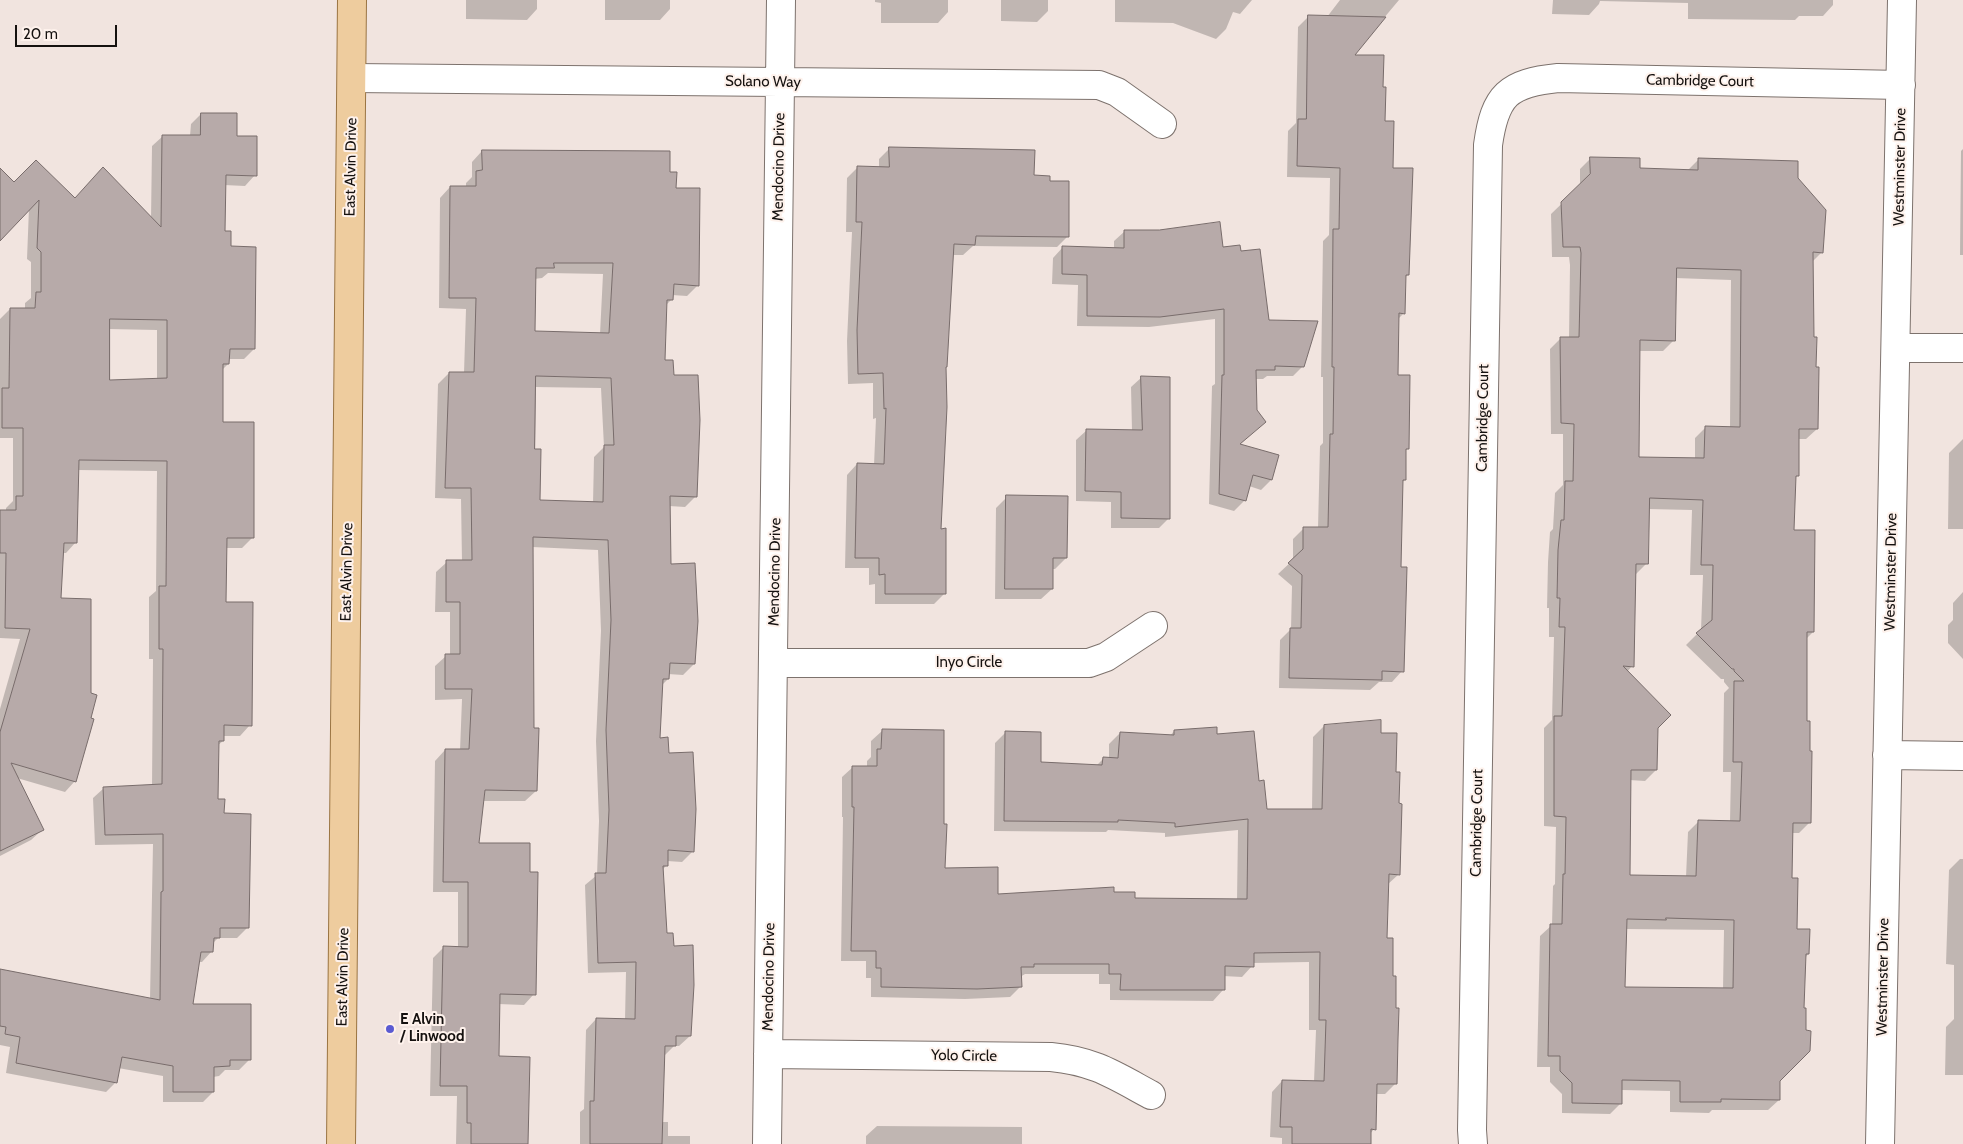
<!DOCTYPE html>
<html>
<head>
<meta charset="utf-8">
<style>
	body { margin:0 }
	#map { position:relative; width:1963px; height:1144px; overflow:hidden; background:#f1e4df; font-family:Cabin,sans-serif }
	canvas { display:block }
	.scale { position:absolute; left:15px; top:25px; width:102px; height:22px; box-sizing:border-box; border:2px solid #15110f; border-top:0; padding-left:6px; font-size:15px; line-height:18px; white-space:nowrap; color:#15110f; -webkit-text-stroke:4px #fef2ec; paint-order:stroke }
</style>
</head>
<body>
<div id="map">
<canvas width="1963" height="1144"></canvas>
<div class="scale">20 m</div>
</div>
<script>
const g = document.querySelector('canvas').getContext('2d');
g.lineJoin = 'round';
function fillPath(path, color) { g.fillStyle = color; g.fill(path, 'evenodd'); }
function strokePath(path, color, width, dash) { g.strokeStyle = color; g.lineWidth = width; g.lineCap = dash ? 'butt' : 'round'; g.setLineDash(dash || []); g.stroke(path); }
function write(font, color, halo, rows, align = 'center') {
  g.font = font + ' Cabin,sans-serif'; g.lineWidth = 4; g.setLineDash([]); g.textBaseline = 'middle'; g.strokeStyle = halo; g.fillStyle = color; for (const [text, x, y, turn = 0] of rows) {
    g.save(); g.translate(x, y); g.rotate((+turn || 0) * Math.PI / 180); g.textAlign = isNaN(turn) ? turn : align; if (halo) g.strokeText(text, 0, 0); g.fillText(text, 0, 0); g.restore();
  }
}
fillPath(new Path2D(`
	M466 0H537V9L527 20 466 19Z
	M605 0H670V9L660 20H605Z
	M875 0H948V12L938 23H881V3L875 2Z
	M1001 0H1048V11L1037 22 1001 21Z
	M1115 0H1252L1240 14 1233 12 1226 29 1216 39 1173 23 1115 22Z
	M1340 0H1399L1352 56 1382 88 1384 122 1408 275 1404 278V313L1398 319 1397 377 1408 448 1405 451V480L1401 483 1400 568 1402 671 1392 682H1379L1370 690 1279 688 1280 640 1291 629 1292 586 1278 574 1293 560V539L1304 528H1318L1320 446 1323 443V377H1321L1323 241 1329 235 1330 178 1287 177 1288 131 1296 123 1298 27 1308 17H1327Z
	M1553 0H1833V5L1823 16H1799L1795 20 1688 19V3L1600 1 1599 4 1589 15 1552 14Z
	M201 114 236 137 255 175 245 186 224 185 223 233 229 248 254 349 244 359H228V364L222 370V424L253 537 242 548H226L225 603 250 725 240 736H223V741L217 746V800L223 815 248 927 237 938H218L212 944V951L202 962H198L192 1005 249 1060 239 1070H225L219 1076 213 1077V1092L203 1102H163V1076L118 1068 116 1082 106 1092 6 1073 10 1047 0 1045V972L150 999 153 844 95 845 93 798 104 788 152 786 153 659H149V597L156 591 157 471 77 470 76 542 66 553H62L60 600 75 781 65 792 17 778 42 830 31 840 0 856V801L17 741 0 736V709L20 639 0 638V511H6V508L13 501V438H0V319L10 309H25V303L31 298V262L27 259 29 208 0 239V187L14 183 151 219 152 146 163 136H190L191 124ZM108 329 157 330V380L109 381Z
	M890 148 1033 176 1067 237 1057 247 973 246 963 255H952L944 368 939 530 944 594 934 604H875V584L869 585V568H845L847 475 857 464 874 465 876 418 873 419V383L848 384 847 341 852 232H846L847 178 857 168H879V159Z
	M1963 149V255H1960L1961 151Z
	M482 151 669 173 675 189 698 285 687 296 672 295V299L665 306 663 361 673 377 695 497 685 507 669 506 670 565 694 664 683 675 668 674V679L661 686 659 739 668 755 693 851 682 862 667 861 666 866 662 870 665 934 690 1036 679 1046H674L663 1057 661 1122H668V1136H690V1144H580V1112L584 1109 586 1030 596 1019 625 1020 626 972 588 973 585 885 597 875 599 821 596 741 601 631 598 550 532 547 533 729 536 791 525 801H482L477 845 534 994 524 1005 498 1004 497 1058 527 1144H456L457 1096H430L433 958 444 947 458 948V892H433L435 761 445 750 460 751 462 699 435 700V666L446 656H450V612H435L436 572 447 562H462L461 499 435 498 438 384 449 373H464L466 309 439 308 440 198 450 187H466V183L472 177V162ZM548 273 603 274 600 334 534 332V279L542 278ZM534 387 601 388 604 447 594 457 593 503 539 501 534 450Z
	M1591 158 1638 170 1687 171 1699 159 1797 178 1822 252 1812 262V338L1817 429 1806 439H1798V475L1794 479 1792 531 1813 632 1806 639V722L1810 822 1799 833H1792L1790 879 1795 930 1808 954 1805 958 1779 1080V1100L1768 1110H1712L1709 1113 1670 1112V1091L1621 1090V1103L1610 1114 1562 1113V1094L1550 1082V1067H1537L1540 936 1552 925 1553 886 1555 884 1556 827 1544 826V728L1552 720 1554 637H1549V608H1547L1548 562 1550 532 1553 529 1555 493 1563 485V434H1551L1550 349 1561 338H1569L1570 265 1569 257H1552L1551 214 1580 186V169ZM1675 278 1731 280 1730 428 1706 427 1695 438V459L1638 458 1639 351H1663L1674 340ZM1648 509 1692 510 1690 575H1703L1701 630 1686 645 1721 679H1724V682L1729 688 1724 693 1723 772H1731L1730 822 1699 821 1688 832 1686 877 1628 876 1629 780 1645 781 1656 770V728L1627 672 1632 666 1636 574 1646 564ZM1625 929 1724 930 1723 989 1624 988Z
	M1125 231 1222 249 1268 321 1303 366 1293 376H1267L1263 379H1255L1256 411 1264 422 1239 445 1278 456 1271 480 1261 490 1249 486 1244 501 1234 511 1209 504 1212 386 1215 384V319L1149 327 1077 326 1078 285 1052 284 1053 258 1063 247 1114 249V241Z
	M1142 377 1169 518 1159 528H1111V502L1076 501V440L1087 430 1132 431 1131 387Z
	M1963 439V529H1948L1949 453Z
	M1007 497 1066 558 1055 569H1052V589L1041 599H995L996 508Z
	M1963 592V659L1948 643V625L1953 620V603Z
	M1324 726 1380 734 1395 773 1399 874 1387 885 1386 939 1395 1084 1385 1094H1376L1374 1129 1370 1134V1144H1282V1138L1270 1137 1272 1092 1282 1081 1314 1082 1316 1030H1309V962L1252 963V966L1242 977 1223 976V990L1213 1001 1110 1000V984H1099V974H1025L1020 977 1021 986 1010 997 965 999 871 997V978H866V961H841L843 817H842V777L853 767H867V761L871 757V741L882 731 944 869 997 895 1112 893 1133 899 1237 900 1238 830 1165 837V833L1108 830 1106 832 994 831 995 743 1006 732 1039 763 1096 766 1103 759H1109V744L1120 733 1170 736 1174 731 1216 736 1258 782 1266 810H1312L1313 737Z
	M1960 859H1963V1075H1945L1946 1027 1954 1019V965L1946 964 1949 870Z
	M877 1126 1022 1127V1144H866V1136Z`), '#0003');
const building = new Path2D(`
	M1308 15 1386 17 1355 55H1384L1383 87H1386L1385 121H1394L1393 168H1413L1409 275H1406L1405 314 1399 313 1398 375H1410L1409 449H1406V480H1403L1401 567H1407L1404 672 1382 671V680L1289 678 1290 628H1301L1302 575 1288 563 1303 549V527H1328L1330 434H1333L1334 367H1332L1333 229H1339L1340 168 1297 166 1298 119H1306Z
	M201 113H237V136H257V176L226 175 225 231H231V246L256 247 255 349H230L229 364H223V422H254V538H227L226 602H253L252 726 224 725V741H219L218 799H225L224 813 251 814 249 928H220V938H214L213 952H201L193 1004H251V1060H230V1066L214 1067V1092H173V1066L122 1057 117 1083 16 1063 20 1037 5 1034 6 1027 0 1026V969L160 1000 161 892 163 891V834L105 835 103 787 162 784 163 649H159V586H166L167 461 79 460 77 543H64L61 598 91 599V693L97 695 91 718 94 719 76 782 11 763 44 830 0 851V732L30 629 5 628 6 553H0V510H16V496H23V428H2V388H9L10 308H35L36 292H41V252L37 248 39 200 0 241V168L14 182 36 160 75 198 103 167 161 227 162 135H200ZM110 319 167 320V378L110 380Z
	M889 147 1035 150 1034 175 1050 176V181H1069V237L976 236 975 245 954 244 947 367H946L947 407 941 529 946 528V594H885V574L879 575V558H855L857 463 884 464 886 408 884 409 883 373 858 374 857 330 862 222H856L857 166 889 167Z
	M482 150 670 151V172H677L676 188H700L699 286 674 284 673 300H667L665 360H673L674 375H698L700 420 697 497 670 496 671 564 695 563 698 621 695 664 670 663 669 679H663L660 738 668 737 669 753 693 752 696 809 694 852 668 850V866H663L667 933H673L674 946 693 945 694 985 691 1036H676V1046H665L662 1144H590V1101H594L596 1018 635 1019 636 962 598 963 595 873H606L609 810 606 730 611 620 608 540 533 537 534 728H539L537 791 485 790 479 843H530V872H538L536 995 500 994 499 1056 530 1057 528 1144H471V1123H467V1086H440L443 946 468 947V882H443L445 749H469L472 689H445V654H460V602H446V560H472L471 488H445L449 372H474L476 298H449L450 186H476V171L482 170ZM554 263H613L609 333 535 331 536 268H554ZM536 376 611 378 614 445H604L603 502 540 500 541 449H535Z
	M1590 157 1640 158V168L1698 170V158L1798 161V178L1826 210 1823 253 1813 252 1814 337H1817L1816 367H1819L1818 429H1799V476H1796L1794 530H1815L1814 632H1807V721H1810V751H1812L1811 823H1793L1792 878H1798L1797 929H1810L1809 954H1806L1804 1008H1806V1030L1811 1031 1810 1051 1780 1081V1100L1721 1099V1102H1680V1081L1622 1080V1104L1572 1103V1083L1560 1071V1056H1548L1550 924H1562L1563 874H1565L1566 817 1554 816V716H1562L1565 627H1559L1560 598H1557L1558 550 1561 520H1564L1565 481H1573L1574 424 1561 423 1560 337H1579L1581 253 1580 247H1563L1561 202 1590 174ZM1677 268 1741 270 1740 427 1705 426 1704 458 1639 457 1640 340 1675 341ZM1650 498 1703 500 1701 565H1713L1712 620 1696 633 1732 669H1734V671L1744 681H1734L1733 762H1742L1740 821 1698 820 1696 876 1630 875 1631 770H1657L1658 728 1671 715 1623 666 1634 667 1636 564H1648ZM1666 918 1734 920 1733 988 1625 987 1627 919 1666 920Z
	M1220 222 1223 247 1240 245 1241 251 1260 249 1269 320 1318 321 1304 367 1275 366V370H1256L1257 410 1266 422 1240 444 1279 455 1272 480 1253 475 1246 501 1219 494 1222 375H1224V309L1160 317 1087 316V275L1062 274V246L1124 248V230H1159Z
	M1141 376 1170 377V519L1121 518V492L1085 491 1086 429 1142 430Z
	M1006 495 1068 496 1067 558H1053V589H1005Z
	M1381 720V733H1397L1396 772H1400L1399 803 1402 804 1400 875 1389 874 1387 938H1393V976H1396V1008H1399L1398 1039 1397 1084H1377L1376 1130 1371 1129V1144H1292V1127H1280L1282 1080 1324 1081 1326 1020H1319L1320 952 1254 953V967L1225 966V990H1120L1121 974H1109V964H1034V967H1021L1022 987 977 989 881 987V968H876V951H851L854 807H852V766H877V749H881L882 729 944 730V824H947L945 868 998 867V894L1114 887V892H1135V898L1247 899 1248 819 1175 827V823L1118 820V822L1004 821 1005 731 1041 732V762L1102 765 1103 757 1118 758 1120 732 1174 735V730L1217 727V734L1254 731 1259 781 1264 780 1267 809H1322L1324 725Z`);
fillPath(building, '#b7aaa9');
strokePath(building, '#786c6b', 1);
const minor = new Path2D(`
	M352 78 1099 85 1117 92 1162 124
	M1897 348H1963
	M774 663H1089L1106 657 1153 626
	M1887 755 1963 756
	M768 1054 1051 1057C1094 1061 1114 1075 1151 1095
	M767 1144 781 0
	M1473 1144 1472 1130 1488 145C1495 95 1508 83 1558 78L1901 85
	M1880 1144 1902 0`);
const major = new Path2D(`
	M341 1144 352 0`);
strokePath(minor, '#7d726d', 30);
strokePath(major, '#9a7442', 30);
strokePath(minor, '#fff', 28);
strokePath(major, '#eecc9e', 28);
for (const [x, y, r, color] of [
	[390,1029,5,"#5a5ad2"]
]) { const dot = new Path2D(); dot.arc(x, y, r, 0, 2 * Math.PI); g.fillStyle = color; g.fill(dot); strokePath(dot, '#fef2ec', 2); }
write('15px', '#15110f', '#fef2ec', [
	["Cambridge Court",1700,81,1],
	["Solano Way",763,82,1],
	["East Alvin Drive",351,167,-89],
	["Mendocino Drive",779,167,-89],
	["Westminster Drive",1900,167,-89],
	["Cambridge Court",1483,418,-89],
	["East Alvin Drive",347,572,-89],
	["Mendocino Drive",775,572,-89],
	["Westminster Drive",1891,572,-89],
	["Inyo Circle",969,663],
	["Cambridge Court",1477,823,-89],
	["East Alvin Drive",343,977,-89],
	["Mendocino Drive",769,977,-89],
	["Westminster Drive",1883,977,-89],
	["Yolo Circle",964,1056,1]
]);
write('bold 15px', '#15110f', '#fef2ec', [
	["E Alvin",400,1020],
	["/ Linwood",400,1037]
], 'left');
</script>
</body>
</html>
